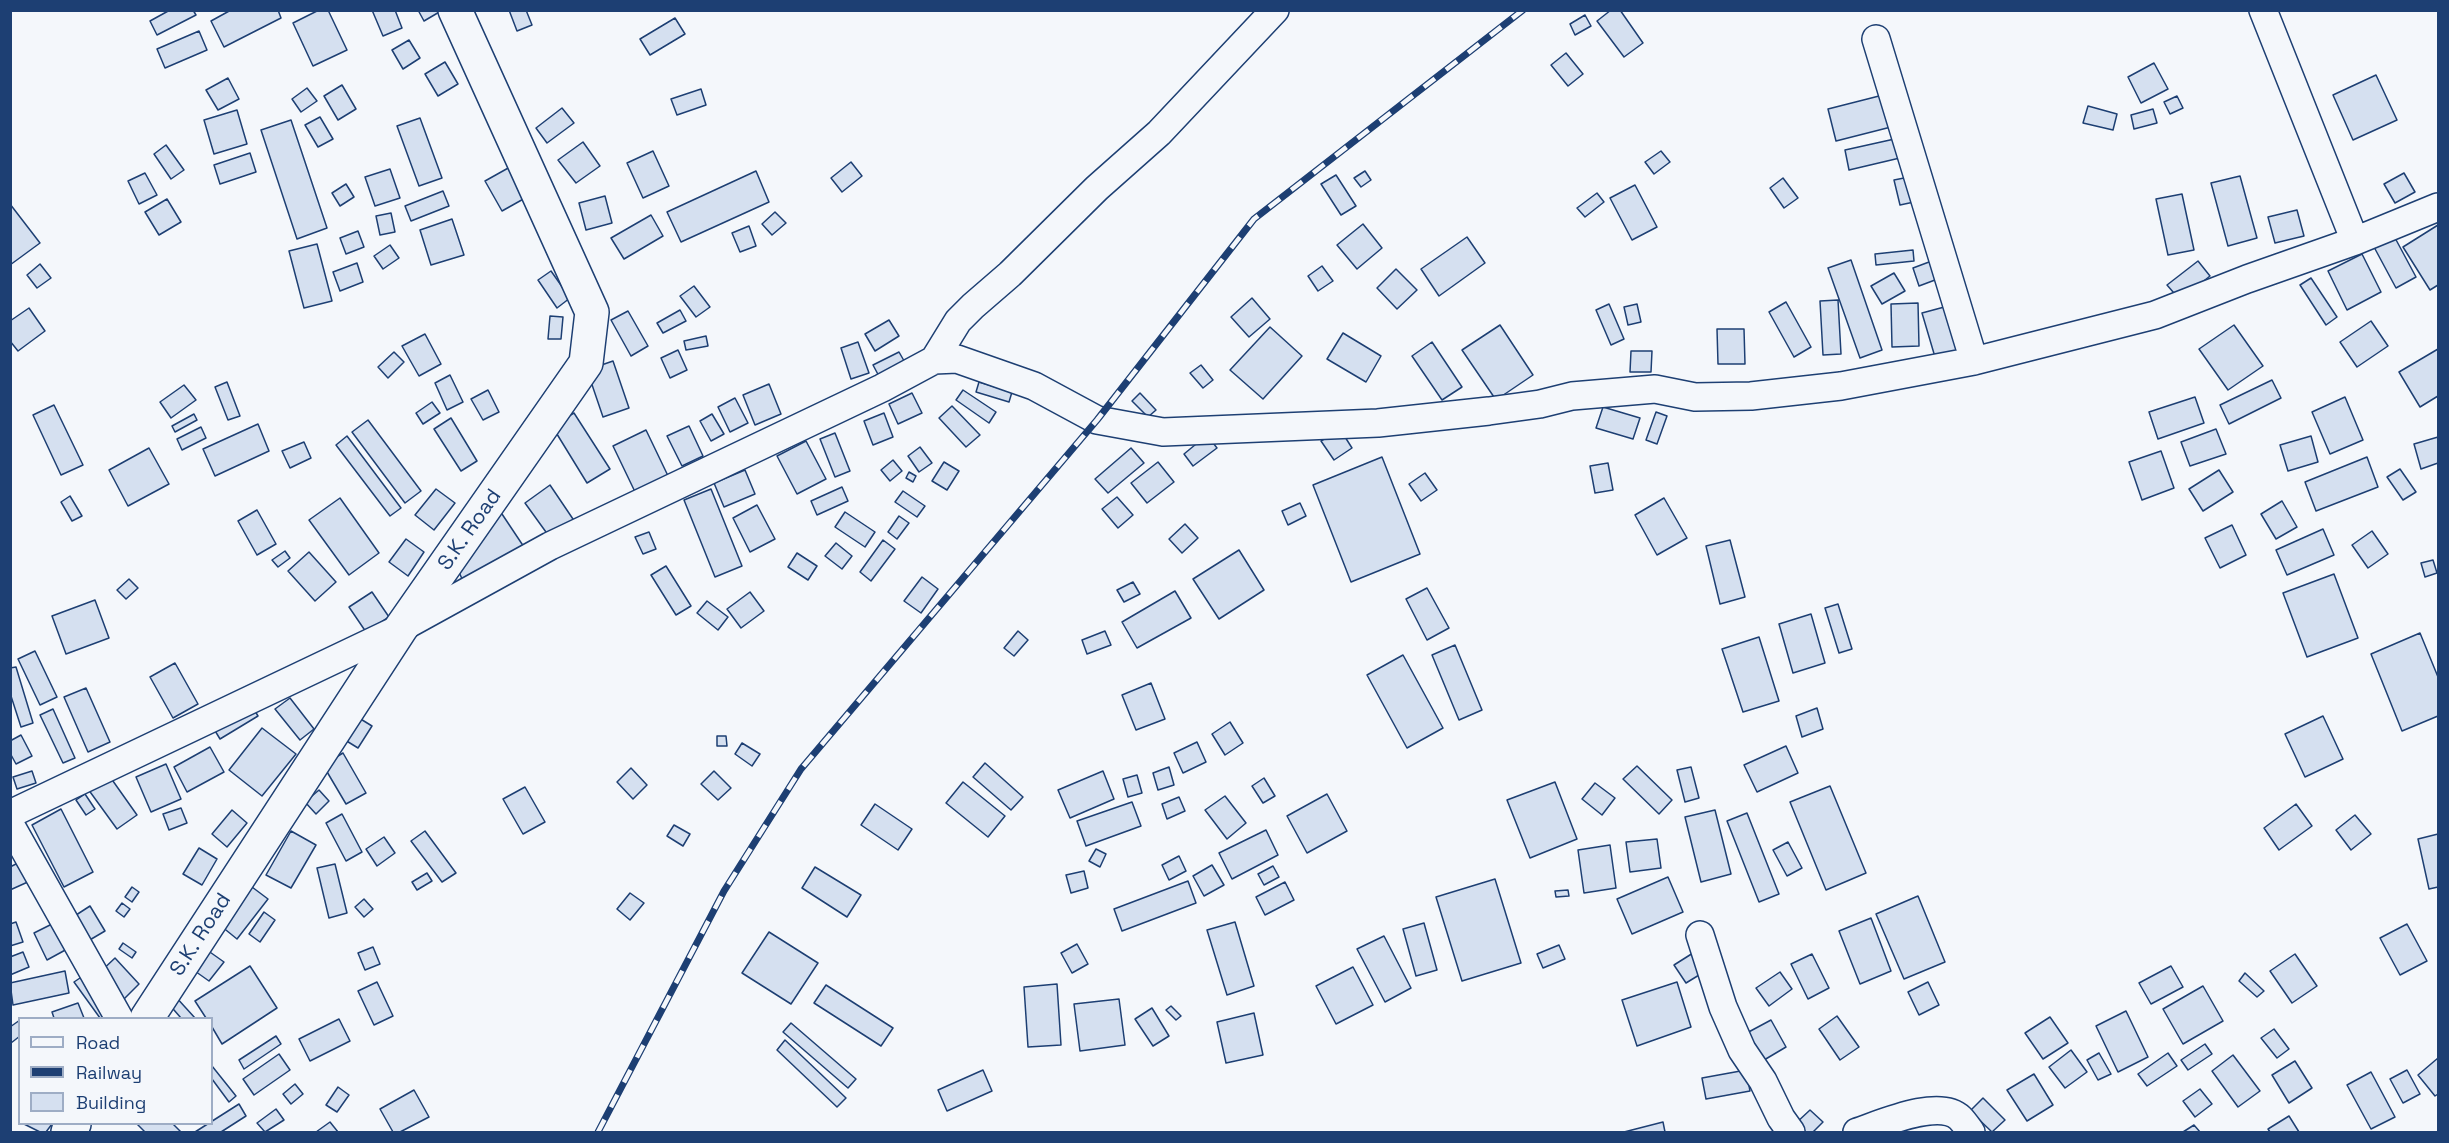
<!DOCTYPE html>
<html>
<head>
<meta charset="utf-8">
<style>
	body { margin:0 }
	#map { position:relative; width:2449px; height:1143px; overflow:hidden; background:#f4f7fb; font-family:"Space Grotesk",sans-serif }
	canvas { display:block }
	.frame { position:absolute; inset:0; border:12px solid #1d3f73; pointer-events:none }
	.legend { position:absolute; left:18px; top:1017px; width:195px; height:108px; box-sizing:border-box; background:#f4f7fb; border:2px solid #9eadc5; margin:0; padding:8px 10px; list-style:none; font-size:18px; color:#1d3f73 }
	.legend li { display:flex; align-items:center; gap:12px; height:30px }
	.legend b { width:30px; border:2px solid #9eadc5 }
</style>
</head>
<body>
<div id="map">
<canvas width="2449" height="1143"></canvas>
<div class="frame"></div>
<ul class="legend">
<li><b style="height:8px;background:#f4f7fb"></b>Road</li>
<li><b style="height:8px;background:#1d3f73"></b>Railway</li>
<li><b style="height:16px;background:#d5e0f0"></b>Building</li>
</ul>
</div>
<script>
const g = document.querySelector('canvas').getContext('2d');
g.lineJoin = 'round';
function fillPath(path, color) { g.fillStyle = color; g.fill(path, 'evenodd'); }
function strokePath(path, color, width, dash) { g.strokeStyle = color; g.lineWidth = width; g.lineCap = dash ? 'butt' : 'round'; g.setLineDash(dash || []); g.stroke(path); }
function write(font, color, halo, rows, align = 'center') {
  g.font = font + ' "Space Grotesk",sans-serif'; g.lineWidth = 4.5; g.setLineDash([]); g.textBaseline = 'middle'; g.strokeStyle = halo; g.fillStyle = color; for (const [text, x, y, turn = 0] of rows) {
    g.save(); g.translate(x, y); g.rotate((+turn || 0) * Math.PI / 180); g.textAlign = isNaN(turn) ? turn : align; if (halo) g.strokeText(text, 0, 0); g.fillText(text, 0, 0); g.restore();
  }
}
const building = new Path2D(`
	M170 10H193L196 15 157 35 150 21Z
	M231 10H278L281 18 224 47 211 21Z
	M319 10H328L347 50 313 66 293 23Z
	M372 10H395L402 28 383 36Z
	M418 10 441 11 424 21Z
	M509 10H526L532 25 517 31Z
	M1611 10H1620L1643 43 1624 57 1597 21Z
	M1585 15 1591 26 1575 35 1570 24Z
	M675 18 685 34 650 55 640 39Z
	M199 31 207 50 165 68 157 49Z
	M409 40 420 58 403 69 392 50Z
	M1566 53 1583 74 1568 86 1551 65Z
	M445 62 458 84 438 96 425 74Z
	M2154 63 2168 89 2141 103 2128 77Z
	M2376 75 2397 120 2353 140 2333 95Z
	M228 78 239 99 218 110 206 90Z
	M342 85 356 109 338 120 324 96Z
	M307 88 317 101 301 112 292 99Z
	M701 89 706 105 677 115 671 99Z
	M1883 95 1891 127 1836 141 1828 109Z
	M2177 96 2183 108 2170 114 2164 102Z
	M2088 106 2117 114 2113 130 2083 123Z
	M562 108 574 123 547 143 536 128Z
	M2153 109 2157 123 2134 129 2131 115Z
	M237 110 247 144 214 154 204 120Z
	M320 117 333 139 318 147 305 125Z
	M420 118 442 178 419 186 397 126Z
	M291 120 327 228 297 239 261 130Z
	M1899 138 1904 157 1849 170 1845 150Z
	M583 142 600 166 576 183 558 160Z
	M166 145 184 170 171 179 154 154Z
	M653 151 669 186 643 198 627 163Z
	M1661 151 1670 162 1654 174 1645 162Z
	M250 153 256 172 220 184 214 165Z
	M851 162 862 176 842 192 831 178Z
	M510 167 527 197 502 211 485 181Z
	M390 169 400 198 375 206 365 177Z
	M756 171 769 202 681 242 667 212Z
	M1365 171 1371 180 1361 187 1354 178Z
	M145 173 157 195 139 204 128 181Z
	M2404 173 2415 192 2395 203 2384 184Z
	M1336 175 1356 206 1341 215 1321 184Z
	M2240 176 2257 238 2228 246 2211 183Z
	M1909 177 1914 202 1900 205 1894 180Z
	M1783 178 1798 198 1784 208 1770 188Z
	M346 184 354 197 340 206 332 193Z
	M1635 185 1657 227 1632 240 1610 198Z
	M443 191 449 206 411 221 405 206Z
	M1597 193 1604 202 1585 217 1577 208Z
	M2182 194 2194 250 2168 255 2156 199Z
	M605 196 612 223 586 230 579 203Z
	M167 199 181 222 159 235 145 212Z
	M10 204 40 243 10 265Z
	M2297 210 2304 236 2275 243 2268 217Z
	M775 212 786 223 772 235 762 224Z
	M391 213 395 232 380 235 376 216Z
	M651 215 663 236 624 259 611 238Z
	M452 219 464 255 431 265 420 230Z
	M1363 224 1382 248 1357 269 1337 245Z
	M2438 225V285L2430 290 2403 247Z
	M749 226 756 246 740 252 732 233Z
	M358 231 364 247 346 254 340 238Z
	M2394 236 2416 277 2396 288 2374 247Z
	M1467 237 1485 263 1439 296 1421 269Z
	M317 244 332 301 304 308 289 251Z
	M390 245 399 258 383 269 374 256Z
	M1913 250 1914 261 1876 265 1875 254Z
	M2362 254 2381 292 2347 310 2328 271Z
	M1937 259 1943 277 1919 286 1913 268Z
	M1851 260 1882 350 1860 358 1828 268Z
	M2198 261 2210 276 2180 300 2167 285Z
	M357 263 363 282 340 291 333 272Z
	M40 264 51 278 37 288 27 275Z
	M1322 266 1333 281 1318 291 1308 276Z
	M1396 269 1417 290 1397 309 1377 288Z
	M551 271 570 298 557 308 538 280Z
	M1894 273 1905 291 1882 304 1871 286Z
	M2311 278 2337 317 2326 325 2300 285Z
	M694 286 710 307 696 317 680 296Z
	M1252 298 1270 319 1249 337 1231 317Z
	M1838 300 1841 354 1823 355 1820 301Z
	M1786 302 1811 347 1794 357 1769 312Z
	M1918 303 1919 346 1892 347 1891 304Z
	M1609 304 1624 339 1611 345 1596 310Z
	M1637 304 1641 322 1628 325 1624 307Z
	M1948 306 1961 349 1935 357 1922 313Z
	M29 308 45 331 18 351 10 341V321Z
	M680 310 686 321 663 333 657 323Z
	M628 311 648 346 631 356 611 320Z
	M550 316 563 317 561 339H548Z
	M889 320 899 336 875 351 865 334Z
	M2371 321 2388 346 2357 367 2340 342Z
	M1500 325 1533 375 1496 400 1462 350Z
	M2234 325 2263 366 2228 390 2199 349Z
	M1270 327 1302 356 1263 399 1230 370Z
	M1717 329H1744L1745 364H1718Z
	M1343 333 1381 356 1366 382 1327 359Z
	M425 334 441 364 419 376 402 346Z
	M706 336 708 346 686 350 684 341Z
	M858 342 869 373 851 379 841 348Z
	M1432 342 1462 387 1442 400 1412 356Z
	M2438 349V396L2420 407 2399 372Z
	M678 350 687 370 670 378 661 358Z
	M1631 351H1652L1651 372H1630Z
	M394 352 404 362 388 378 378 367Z
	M899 352 907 366 881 380 873 365Z
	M613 361 629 408 603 417 587 370Z
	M1201 365 1213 380 1203 388 1190 373Z
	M450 375 463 402 447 410 435 383Z
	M2272 380 2281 398 2229 424 2220 405Z
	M227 382 240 416 228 420 215 387Z
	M979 382 1012 392 1009 402 976 392Z
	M769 384 781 414 755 425 743 395Z
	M184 385 196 400 171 418 160 402Z
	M488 390 499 412 483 420 471 399Z
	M963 390 996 412 989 423 956 400Z
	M912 393 922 413 898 424 889 404Z
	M1140 393 1156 410 1148 417 1132 401Z
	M2195 397 2204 423 2158 439 2149 412Z
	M2345 397 2363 440 2330 454 2312 412Z
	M735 398 748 423 730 432 718 407Z
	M432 402 440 413 423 424 416 413Z
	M54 405 83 465 61 475 33 415Z
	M952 406 980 435 966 447 939 418Z
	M1603 407 1640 418 1633 439 1596 428Z
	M1656 412 1667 416 1657 444 1646 440Z
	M574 413 610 469 587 483 552 426Z
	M884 413 893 437 873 445 864 421Z
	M194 414 197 420 175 432 172 426Z
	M712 414 724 434 711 441 700 421Z
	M451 418 477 461 461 471 434 429Z
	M368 420 421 491 405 503 352 432Z
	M258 424 269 451 215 476 203 449Z
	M689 426 703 456 682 466 667 436Z
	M201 427 206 438 182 450 177 439Z
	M1340 429 1352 448 1334 460 1321 441Z
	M2216 429 2226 454 2190 466 2181 442Z
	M646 430 670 480 637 496 613 446Z
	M835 433 850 471 835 477 820 439Z
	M1207 435 1217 448 1193 466 1184 454Z
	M347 436 401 508 390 516 336 445Z
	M2311 436 2318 462 2288 471 2280 445Z
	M2438 437V463L2421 469 2414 444Z
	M806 441 826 479 797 494 777 456Z
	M304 442 311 458 290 468 282 451Z
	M920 447 932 463 919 472 908 456Z
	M149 448 169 484 128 506 109 470Z
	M1131 448 1144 463 1108 493 1095 479Z
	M2161 451 2174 488 2142 500 2129 462Z
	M1382 457 1420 554 1351 582 1313 485Z
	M2367 457 2378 487 2316 511 2305 482Z
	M893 460 902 471 890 481 881 470Z
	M944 462 959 471 947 490 932 481Z
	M1158 462 1174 482 1147 503 1131 483Z
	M1608 463 1613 490 1595 493 1590 466Z
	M2400 469 2416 492 2403 500 2387 477Z
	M745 470 755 494 724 507 714 483Z
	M2219 470 2233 492 2203 511 2189 489Z
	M909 472 916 476 913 482 906 478Z
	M1425 473 1437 490 1421 501 1409 484Z
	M550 485 575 522 551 539 525 503Z
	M842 487 848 501 817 515 811 501Z
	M436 489 455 503 434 530 415 515Z
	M711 489 742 566 715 577 684 500Z
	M903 491 925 506 917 517 895 502Z
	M70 496 82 516 72 521 61 502Z
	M1117 497 1133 515 1118 528 1102 509Z
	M340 498 379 553 349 575 309 520Z
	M1664 498 1687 538 1657 555 1635 515Z
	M2282 501 2297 527 2276 539 2261 514Z
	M1300 503 1306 516 1288 525 1282 511Z
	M496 505 524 547 463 581 454 561Z
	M757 505 775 539 750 552 733 518Z
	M257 510 276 544 257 555 238 521Z
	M845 512 875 532 865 547 835 527Z
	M899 516 909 523 897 539 888 532Z
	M1185 524 1198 538 1182 553 1169 539Z
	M2232 525 2246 555 2220 568 2205 538Z
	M2323 529 2334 555 2287 575 2276 550Z
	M2372 531 2388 554 2368 568 2352 545Z
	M649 532 656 549 643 554 635 537Z
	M406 539 424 552 408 576 389 562Z
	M883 540 895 549 871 581 860 572Z
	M1730 540 1745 597 1720 604 1706 546Z
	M836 543 852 556 842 569 825 556Z
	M1239 550 1264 590 1219 619 1193 579Z
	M285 551 290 558 278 567 272 560Z
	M309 552 336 582 315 601 288 571Z
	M797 553 817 566 808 580 788 567Z
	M2433 560 2437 573 2425 577 2421 563Z
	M666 566 691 606 676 615 651 575Z
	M2334 574 2358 638 2307 657 2283 593Z
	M922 577 938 589 921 613 904 601Z
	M129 579 138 588 126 599 117 590Z
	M1133 582 1140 594 1124 602 1117 590Z
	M1427 588 1449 628 1427 640 1406 599Z
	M1175 591 1191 618 1137 648 1122 622Z
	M372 592 389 617 366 632 349 607Z
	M750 592 764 611 741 628 727 609Z
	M95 600 109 638 66 654 52 616Z
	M707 601 728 617 718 630 697 613Z
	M1838 604 1852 649 1839 653 1825 608Z
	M1811 614 1825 663 1793 673 1779 624Z
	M1018 631 1028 640 1014 656 1004 648Z
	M1105 631 1111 645 1087 654 1082 640Z
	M2420 633 2438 677V716L2402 731 2371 654Z
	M1759 637 1779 701 1743 712 1722 649Z
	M1455 645 1482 710 1459 720 1432 655Z
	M35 651 57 697 40 705 18 659Z
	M1403 655 1443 728 1407 748 1367 675Z
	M175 663 198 704 173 718 150 677Z
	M16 667 33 723 21 727 10 693V668Z
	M1151 683 1165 719 1136 730 1122 695Z
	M86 688 110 742 88 752 64 697Z
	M290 698 314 729 300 740 275 709Z
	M252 706 258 716 220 739 214 729Z
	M1817 708 1823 729 1802 737 1796 716Z
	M53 709 75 758 63 763 40 715Z
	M2323 716 2343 759 2305 777 2285 734Z
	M359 718 372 726 358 748 345 740Z
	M1230 722 1243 743 1225 755 1212 734Z
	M262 728 296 754 262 796 229 770Z
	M21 735 32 756 16 764 10 753V741Z
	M717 736H726L727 746H717Z
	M1197 742 1206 762 1183 773 1174 753Z
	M742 743 760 754 752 766 735 754Z
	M1786 746 1798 773 1757 792 1744 765Z
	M210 747 224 772 187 792 174 767Z
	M343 753 366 793 346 804 323 765Z
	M985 763 1023 797 1011 810 973 777Z
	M166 764 181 799 151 812 136 777Z
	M1637 766 1672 800 1659 814 1623 779Z
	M1169 767 1174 785 1158 790 1153 773Z
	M1691 767 1699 798 1685 802 1677 770Z
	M631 768 647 785 633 799 617 782Z
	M32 771 36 783 17 789 13 777Z
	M714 771 731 788 718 800 701 784Z
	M1103 771 1114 799 1070 818 1058 790Z
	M108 774 137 815 117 829 88 789Z
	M1137 775 1142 793 1128 797 1123 779Z
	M1264 778 1275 796 1263 803 1252 786Z
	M963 782 1005 816 988 837 946 803Z
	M1555 782 1577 839 1530 858 1507 800Z
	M1595 783 1615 798 1602 815 1582 799Z
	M1830 786 1866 873 1826 890 1790 802Z
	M525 787 545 822 523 834 503 799Z
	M319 790 329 801 316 814 305 802Z
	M85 794 95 809 86 815 76 800Z
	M1327 794 1347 831 1307 853 1287 816Z
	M1225 796 1246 823 1227 839 1205 810Z
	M1179 797 1185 811 1167 819 1162 804Z
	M1132 802 1141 826 1086 846 1077 821Z
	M875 804 912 829 898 850 861 825Z
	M2296 804 2312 826 2279 850 2264 828Z
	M181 808 187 823 169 830 163 814Z
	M61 809 93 872 64 887 32 825Z
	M232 810 247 823 227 847 212 834Z
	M1715 810 1731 874 1701 882 1685 817Z
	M1747 813 1779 894 1759 902 1727 821Z
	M342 814 362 852 346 861 326 823Z
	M2355 815 2371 834 2351 850 2336 830Z
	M674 825 690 834 683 846 667 836Z
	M1266 830 1278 855 1232 879 1219 853Z
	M291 831 316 845 291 888 266 875Z
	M425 831 456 873 442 882 411 841Z
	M2438 834V887L2429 889 2418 839Z
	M384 837 395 853 377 866 366 849Z
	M1657 839 1661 868 1630 872 1626 842Z
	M1788 842 1802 868 1787 876 1773 850Z
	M1610 845 1616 888 1584 893 1578 850Z
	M199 848 217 859 202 885 183 874Z
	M1096 849 1106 854 1100 867 1089 861Z
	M1179 856 1186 871 1169 880 1162 865Z
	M20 862 30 881 10 890V867Z
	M335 864 347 913 329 918 317 868Z
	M1212 865 1224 885 1204 896 1193 876Z
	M1273 866 1279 877 1264 885 1258 874Z
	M815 867 861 895 847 917 802 888Z
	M1084 871 1088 888 1071 893 1066 875Z
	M427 873 432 881 417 890 412 882Z
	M1668 877 1683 912 1632 934 1617 899Z
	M1495 879 1521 963 1462 981 1436 897Z
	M1188 881 1196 903 1122 931 1114 909Z
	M1285 882 1294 900 1265 915 1256 897Z
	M132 887 139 892 132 902 125 897Z
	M252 887 268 899 237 939 221 926Z
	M1568 890 1569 896 1556 897 1555 891Z
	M630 893 644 903 630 920 617 909Z
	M1918 896 1945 962 1904 979 1876 914Z
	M364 899 373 909 364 917 355 907Z
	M122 903 130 909 124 917 116 911Z
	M90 906 105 931 88 941 73 917Z
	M264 912 275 920 260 942 249 934Z
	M1871 918 1891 971 1860 984 1839 931Z
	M16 922 23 942 10 946V924Z
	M56 922 69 948 47 960 34 933Z
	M1235 922 1254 986 1227 995 1207 930Z
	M1424 923 1437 970 1416 976 1403 929Z
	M2407 924 2427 961 2400 975 2380 938Z
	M769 932 818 963 791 1004 742 973Z
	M1384 936 1411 988 1385 1002 1357 949Z
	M123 943 136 952 132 958 119 949Z
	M1077 944 1088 964 1072 973 1061 953Z
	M1559 945 1565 959 1543 968 1537 954Z
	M373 947 380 964 365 970 358 953Z
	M207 950 224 962 209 981 192 969Z
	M23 952 29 967 10 975V957Z
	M1693 953 1704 972 1686 983 1674 965Z
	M1812 954 1829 988 1808 999 1791 964Z
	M2295 954 2317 986 2292 1003 2270 971Z
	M115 958 139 984 122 1001 97 975Z
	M250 966 277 1008 222 1044 212 1027V1018H206L195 1001Z
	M2171 966 2183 987 2151 1004 2139 983Z
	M1353 967 1373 1005 1336 1024 1316 986Z
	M65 971 69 993 13 1005 10 983Z
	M1780 972 1792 989 1769 1006 1756 988Z
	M2245 973 2264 991 2257 997 2239 981Z
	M83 976 112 1018H100L74 982Z
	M377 982 393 1016 374 1025 358 991Z
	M1677 982 1691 1027 1637 1046 1622 1000Z
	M1928 982 1939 1005 1919 1015 1908 992Z
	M1057 984 1061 1045 1028 1047 1024 987Z
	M826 985 893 1028 881 1046 814 1003Z
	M2203 986 2223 1021 2183 1044 2163 1009Z
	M175 996 195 1018H181L167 1002Z
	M1119 999 1125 1045 1080 1051 1074 1004Z
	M78 1003 84 1018H54L52 1012Z
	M1171 1006 1181 1016 1176 1020 1166 1010Z
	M1152 1008 1169 1036 1153 1046 1135 1019Z
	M2126 1011 2148 1057 2118 1072 2096 1026Z
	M1254 1013 1263 1055 1226 1063 1217 1022Z
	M1837 1016 1859 1047 1840 1060 1819 1029Z
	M2050 1017 2068 1043 2043 1059 2025 1033Z
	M339 1019 350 1041 310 1061 299 1039Z
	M20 1020V1036L11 1043 10 1027Z
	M1771 1020 1786 1047 1759 1063 1743 1035Z
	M791 1023 856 1079 848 1088 783 1032Z
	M2274 1029 2289 1049 2277 1058 2261 1038Z
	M276 1036 281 1044 244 1069 239 1060Z
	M785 1040 846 1098 837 1107 777 1050Z
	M2205 1044 2212 1054 2188 1070 2181 1060Z
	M2071 1050 2087 1072 2065 1088 2049 1067Z
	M2099 1053 2111 1074 2098 1080 2087 1060Z
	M2168 1053 2177 1066 2147 1086 2138 1074Z
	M279 1054 290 1070 254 1095 243 1079Z
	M2233 1055 2260 1091 2238 1107 2212 1071Z
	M2438 1058V1094L2435 1096 2418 1075Z
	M2295 1061 2312 1088 2289 1103 2272 1075Z
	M212 1066 236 1096 229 1102 212 1079Z
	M983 1070 992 1091 947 1111 938 1090Z
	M1746 1070 1750 1091 1706 1099 1702 1078Z
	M2407 1070 2420 1094 2403 1103 2390 1079Z
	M2371 1072 2395 1117 2371 1129 2347 1085Z
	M2034 1074 2053 1105 2027 1121 2007 1090Z
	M295 1084 303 1094 291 1104 283 1094Z
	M338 1087 349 1095 337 1112 326 1105Z
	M2200 1089 2212 1104 2195 1117 2183 1101Z
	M414 1090 429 1117 400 1132H393L380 1109Z
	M1983 1098 2005 1120 1992 1132 1970 1111Z
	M239 1104 246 1116 221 1132H195Z
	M276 1109 284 1120 265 1132 257 1123Z
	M1810 1110 1823 1122 1813 1132H1804L1795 1124Z
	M2289 1116 2299 1132H2270L2268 1129Z
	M330 1122 338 1132H316Z
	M1663 1122 1665 1132H1624Z
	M24 1124H52L46 1132H40Z
	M137 1124H173L181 1132H145Z
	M2194 1125 2200 1132H2183Z`);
fillPath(building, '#d5e0f0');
strokePath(building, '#1d3f73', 1.5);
const minor = new Path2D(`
	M2263 10 2355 241
	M1876 39 1974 361
	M934 360 958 321 973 306 1010 274 1097 188 1159 133 1275 10
	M10 814 401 628 550 546 882 388 934 360 957 359 1034 386 1097 420 1163 432 1378 423 1489 411 1540 404 1572 396 1655 389 1695 397 1751 396 1841 386 1974 361 2155 315 2247 279 2355 241 2438 207
	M10 824 119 1018
	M1700 935 1723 1007 1742 1050 1763 1081 1781 1118 1791 1132
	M1857 1132C1881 1124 1939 1098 1960 1118 1964 1122 1968 1128 1971 1132`);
const major = new Path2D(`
	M147 1018 401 628 586 363 592 312 455 10
	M68 1132 74 1124`);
strokePath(minor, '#1d3f73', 30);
strokePath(major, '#1d3f73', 36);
strokePath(minor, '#f4f7fb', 27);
strokePath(major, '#f4f7fb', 33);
const rail = new Path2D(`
	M598 1132 724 891 801 769 1097 420 1254 219 1523 10`);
strokePath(rail, '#1d3f73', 7);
strokePath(rail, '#f4f7fb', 4.5, [14]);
write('21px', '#1d3f73', '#f4f7fb', [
	["S.K. Road",470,530,-55],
	["S.K. Road",201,935,-57]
]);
</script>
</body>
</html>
